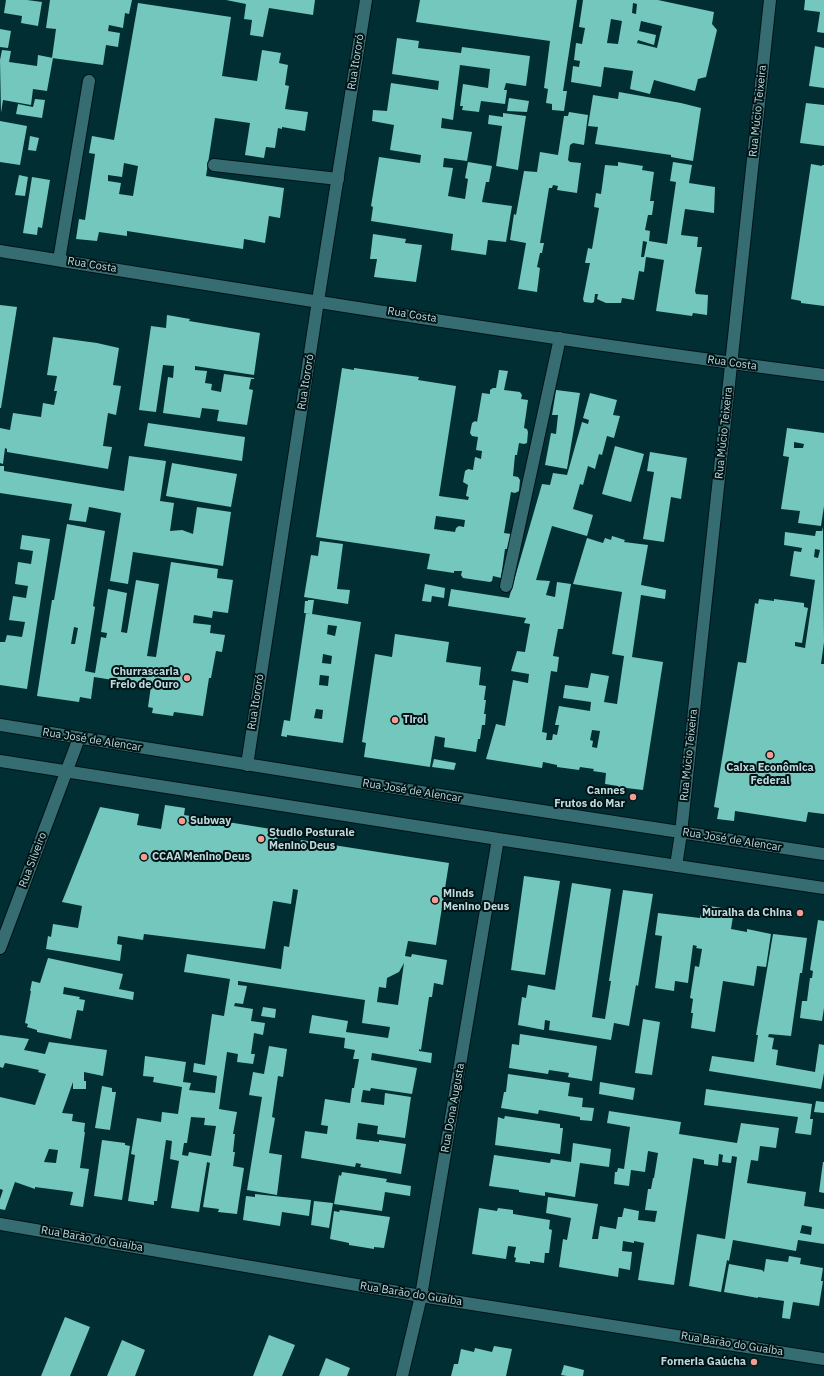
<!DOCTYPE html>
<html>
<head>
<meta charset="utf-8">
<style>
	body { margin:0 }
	canvas { display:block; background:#002e33 }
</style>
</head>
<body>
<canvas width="824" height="1376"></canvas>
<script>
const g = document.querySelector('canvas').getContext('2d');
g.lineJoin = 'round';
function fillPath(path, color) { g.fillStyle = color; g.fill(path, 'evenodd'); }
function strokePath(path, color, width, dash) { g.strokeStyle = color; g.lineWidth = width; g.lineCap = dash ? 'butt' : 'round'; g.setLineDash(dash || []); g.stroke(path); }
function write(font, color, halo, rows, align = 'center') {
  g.font = font + ' "IBM Plex Sans",sans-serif'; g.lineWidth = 4; g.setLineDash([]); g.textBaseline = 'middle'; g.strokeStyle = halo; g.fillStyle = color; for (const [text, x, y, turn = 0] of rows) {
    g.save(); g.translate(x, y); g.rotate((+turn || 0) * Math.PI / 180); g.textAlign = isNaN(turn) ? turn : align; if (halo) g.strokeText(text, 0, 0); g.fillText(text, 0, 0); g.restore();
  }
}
fillPath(new Path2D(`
	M6 0H27L42 2 38 26 21 23 22 16 4 13Z
	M50 0H132L129 14 125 13 123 28 109 25 108 31 120 33 118 47 106 45 103 65 52 58 56 29 46 28Z
	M226 0H315L313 15 269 8 263 37 250 35 252 20 244 19 246 4Z
	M420 0H577L563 91H567L564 111 552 110V104L546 103 548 89 544 88 550 41 416 22Z
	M583 0H658L714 12 712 24 717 30 706 77 698 79 695 91 654 80 650 94 630 89 633 71 604 67 601 87 571 82 573 66 579 67 580 61 574 60 576 43 582 44 585 28 579 27ZM633 3 637 4 636 14 632 13ZM611 19 622 21 618 44 607 43ZM641 21 662 26 657 48 637 43 638 40 654 45 656 35 639 31Z
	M805 0H824V33L817 32 820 12 804 10Z
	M138 3 231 17 222 76 257 81 262 50 281 53 279 63 288 65 285 85 289 86 285 109 308 112 305 131 282 127V129L278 128 275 148 266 147 264 158 245 155 250 123 215 118 206 176 284 188 280 218 269 216 265 243 244 239 243 249 127 231V236L99 232 97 241 76 239 79 219 85 220 95 154 89 153 92 136 114 140ZM124 163 138 166 133 196 119 194 121 183 108 181V175L122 177Z
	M0 29 11 31 8 48 0 47Z
	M397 38 419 41 418 48 461 53 462 47 530 56 526 86 506 83 504 90H507L505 104 481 101 479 112 462 110 463 106H460L463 84 488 88 490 69 460 65 453 120 442 118 441 128 472 132 467 161 444 158 443 167 453 168 448 196 465 199 468 179 465 178 468 162 492 166 489 182H486L482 202 512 206 506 242 488 240 486 255 451 250 453 234 371 221 373 207 371 206 379 157 420 163 421 155 390 150 394 125 372 121 373 110 387 111 391 83 438 90 439 81 392 74Z
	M815 46 824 48V88L809 86Z
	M2 50 11 51 9 62 37 66 38 55 53 58 47 91 33 89 31 105 3 100 1 113 0 60Z
	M619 92 681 103 701 108 693 161 671 157V155L595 144 598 127 588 126 593 95 618 99Z
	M509 98 529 101 527 112 507 111Z
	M35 99 45 100 42 118 16 114 18 104 33 107Z
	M806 103 824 105V146L800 143Z
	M569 112 588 115 584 145 573 143 570 145 568 160 570 162 581 163 577 193 557 190 558 186 553 185 552 188H549L540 243H544L542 253H540L537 267 540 268 537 292 518 289 526 243 510 240 514 214 516 215 524 171 537 172 540 152 558 155 564 116H568Z
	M503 113 526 116 518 170 496 166 502 126 488 124 489 115 503 117Z
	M0 121 27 126 20 165 0 162Z
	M30 136 39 138 36 151 28 150Z
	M618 162 643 166 642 170 654 172 650 201H654L652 215H648L645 230 650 231 649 241 667 244 676 182 670 181 673 162 692 165 689 183 715 187 714 213 685 209 681 235 698 237 697 247H702L695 291 696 294 708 295 707 315 693 313 692 316 656 311 664 260 646 257 644 272 639 271 634 300 622 298 621 303H606L597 299 598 294H595L594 302 592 303 584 302 583 299 590 263H585L588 248 592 249 599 208 594 207 596 193 601 194 605 165 618 166ZM643 241 647 242 644 257H641Z
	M811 164 822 166V165H824V306L801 303V301L791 299Z
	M19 175 28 177 25 196 15 195Z
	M32 177 50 180 42 228 38 227 37 235 23 233Z
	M373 234 406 239 405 243 422 245 416 282 374 277 377 259H370Z
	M0 305 17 307 1 408H0Z
	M167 315 190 319 189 321 260 333 254 375 195 366V370L207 371 205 383 212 384 211 390 221 392 224 374 254 378V379H251L249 389 253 390 247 425 217 421 219 410 202 408 200 418 163 413 168 377 173 378 174 366 163 365 156 412 139 410 151 326 166 328Z
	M53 337 97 343 119 348 113 385 121 386 116 415 108 413 103 446 112 447 108 469 7 452V449L5 448 3 464 0 463V428L10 430 13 413 41 417 43 403 54 405 57 391H54L57 376 47 375Z
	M342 368 354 370V368L419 377 418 380 456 386 439 496 468 500 469 497 466 496 468 485 463 482 465 471 468 469 473 470 475 457 481 459 482 451 476 450 478 437 472 436 470 433 472 423 475 421 477 422 482 393 490 394V390L493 388H496L499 370 508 371 504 390 520 392 522 395 521 399 528 400 524 428 527 429 528 432 527 443 524 444 519 443 517 455H515L513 476 518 477 520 480 519 491 515 493 511 492 504 533 511 534 512 536 508 549H505L501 578 493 576 492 581 490 582 463 578 461 575 462 571H454V573L427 569 430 554 316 537ZM436 516 465 520 464 527 459 526 456 528 455 532 434 529Z
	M556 390 580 393 567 469 545 465 551 433 556 434 558 415H552Z
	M590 393 617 400 613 415 620 416 614 438 607 436 602 455 599 454 595 469 588 466 583 485 580 484 573 509 593 515 587 536 552 526 536 580 550 581 546 595 555 597 557 582 571 584 563 629H558L553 656 559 657 557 672 551 671 542 732 547 733 546 740H552L553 734 557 735 559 725H555L559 706 590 711 591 702 563 698 565 685 588 688 591 673 609 676 604 702 617 704 624 656 612 654 622 592 573 584 587 538 603 543 605 538 611 540 612 536 625 540 624 542 648 545 641 585 666 590 665 599 641 595 632 657 663 662 643 790 618 787V786L605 784 606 773 593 771 594 769 580 767 579 770 557 767V765L543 762 542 768 486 759 496 724 505 726 513 680 528 683 529 674 511 671 517 651 525 652 530 624 524 623 526 618 448 606 451 589 509 598 542 484 550 485 553 473 567 475 582 422 588 424 589 420 583 418ZM592 730 600 731 597 748 592 747 593 741 590 740Z
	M148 423 245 437 242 461 144 446Z
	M787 428 824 433V506L821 526 798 523 800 511 781 509 789 457 783 456ZM794 442 804 444 803 448H794Z
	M615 446 644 454 631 502 602 494Z
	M650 452 687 458 681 499 671 497 664 542 643 539 654 472 647 471Z
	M129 456 166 461 160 501 174 503 170 531 182 530 193 534 197 507 231 512 223 566 133 552 128 584 110 581 121 513 89 507 86 522 69 520 72 504 0 493V466H4V471L124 491Z
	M172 463 237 474 231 507 166 496Z
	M67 524 105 531 93 606 95 607 85 671 95 673 101 637 106 638 107 633 101 632 108 589 127 593 121 632 127 633 136 580 159 584 147 656 156 657 171 562 218 569 217 578 233 580 228 613 213 611 212 618 194 615 193 623 211 625 210 633 225 635 222 652 216 651 211 678H209L203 716 174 712 173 716 152 713 153 708 148 707 151 686 94 677 91 699 80 697 79 702 37 696 52 600H54ZM74 627 78 628 75 644H71Z
	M823 527 824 642 821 664H824V814L808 812 806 822 735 811 734 821 717 819 719 808 714 807 738 662 746 663 755 603 758 604 759 599 774 601V599L804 603V607L808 608 802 643 795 642V646L805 648 815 580 790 576 794 551 801 552 802 548 784 545 785 532 815 536 816 531H822ZM815 549 820 550 818 558 814 557Z
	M22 535 50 539 27 689 0 685V642H5L7 635 22 637 25 622 9 620 13 596 26 598 28 586 15 584 18 562 31 564 33 551 20 549Z
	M320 541 343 544 337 589 350 590 348 604 304 597 311 555 318 556Z
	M425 584 445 588 444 598 432 596 431 602 422 601Z
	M308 600H314L312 614 304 613 305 601H308Z
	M306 613 361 622 343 743 287 735V737L281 736 284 720 290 721ZM328 625 337 626 335 636 327 634ZM323 654 332 656 331 664 322 663ZM320 675 329 676 328 686 319 685ZM316 709 323 710 322 719 314 718Z
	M395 634 449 642 446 662 481 667 479 685 486 686 484 700H486L484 714H486L485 725H482L480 739H478L476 752 444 747 445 738 435 736 430 767 364 757 366 743 362 742 375 654 392 657Z
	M434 759 456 763 454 770 432 767Z
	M165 805 185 808 184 815 271 829 279 841 300 845 301 840 449 863 436 945 408 941 405 956 411 957 412 954 447 960 443 985 434 983 432 997H429L421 1050 419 1049V1051L432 1053 431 1063 372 1053 371 1060 417 1068 412 1094 371 1088 370 1091 363 1090 361 1102 384 1105 385 1093 411 1097 405 1138 377 1134 378 1126 358 1123 356 1139 379 1142V1140L406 1144 401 1174 360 1167 361 1164 356 1163 355 1167 301 1158 305 1131 327 1134 328 1126 321 1125 325 1099 350 1103 352 1088H354L359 1059H353L355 1050 344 1048 345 1038 309 1033 312 1015 348 1021 346 1032 388 1038 390 1027 362 1023 365 1000 238 981V985L247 986 243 1004 235 1003 234 1006 253 1009 251 1021 265 1023 263 1035 254 1033 251 1054H255L253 1064 237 1062 238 1054 227 1052 221 1094 219 1109 237 1112 233 1134H235L233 1152H235L233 1166 244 1168 237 1214 218 1212 219 1209 203 1207 210 1163 207 1162 199 1212 171 1208 179 1161 170 1159 172 1141 166 1140 157 1201H154V1205L128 1201 135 1155 131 1154 137 1118 161 1122 162 1112 178 1114 182 1087 153 1082 154 1077 143 1076 145 1056 186 1062 183 1082 191 1083 189 1090 215 1093 217 1076 193 1072 194 1063 205 1065 212 1014 224 1016 230 979 184 972 187 954 281 969 284 946 289 947 298 890 293 889 291 904 273 901 265 949 144 934 143 940 118 936 117 944 122 945 120 961 46 949 48 936 51 937 53 924 78 928 82 906 62 902 100 807 139 814 137 825 161 829ZM404 963 398 1005 377 1002 379 987 386 988 387 978 399 972ZM191 1117 205 1118 204 1125 216 1126 211 1156 189 1152 188 1156 182 1155 184 1143H187Z
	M524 876 560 881 545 975 511 970Z
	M572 883 611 889 592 1017 605 1019 611 981H609L623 890 653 894 638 986 636 985 629 1026 614 1023 611 1040 549 1030 550 1021 545 1020 544 1030 518 1025 522 997 526 998 528 985 555 990Z
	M703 905 734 910 731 929 747 932V929L771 934 766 967 757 966 754 986 723 981 715 1032 691 1028 693 1013H691L693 999 690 998 695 966 699 967 702 949 696 948 697 946 693 945 688 983 675 981 674 991 655 988 662 936 655 935 658 913 700 918Z
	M818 920 824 921V1008L822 1021 800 1018 802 1001H807L810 978H812L813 971 810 970Z
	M773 934 807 938 802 973H800L791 1036 769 1034 768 1037 774 1038 772 1049 778 1050 776 1065 815 1072 819 1044 824 1045V1073L821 1089 709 1071 712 1056 754 1062 758 1035H756Z
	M48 958 123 974 119 989 134 992 133 1000 64 987 63 994 80 997 79 999 85 1000 83 1011 77 1010 71 1039 37 1032V1030L27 1027 28 1024 25 1023 31 991H30L32 981 40 983Z
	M263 1007 276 1009 275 1018 261 1016Z
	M643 1019 660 1022 652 1075 635 1073Z
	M520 1034 597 1046 592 1081 568 1077 569 1073 549 1070 548 1074 509 1068 512 1044 519 1045Z
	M0 1035 29 1039 24 1050 45 1054 49 1042 107 1050 103 1076 84 1072V1081H86V1089H73V1082L62 1113 73 1114 72 1121 85 1123 84 1132H85L80 1168 89 1169 83 1207 70 1205 73 1192 35 1187V1189L15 1182 5 1210 0 1209V1199L3 1190 0 1189V1097L35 1105 46 1074 38 1072 39 1070 5 1063 3 1068 0 1067ZM49 1149 58 1150 56 1163 44 1162Z
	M269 1046 287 1049 283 1077 278 1076 272 1117 275 1118 269 1153 282 1155 277 1195 247 1190 262 1097 249 1095 253 1072 264 1074Z
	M508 1074 570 1083 568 1096 583 1098 582 1107 594 1108 592 1121 580 1120V1117L539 1110 538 1114 501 1108 504 1092H506Z
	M600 1082 635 1088 633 1100 599 1094Z
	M102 1086 112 1088V1092H116L110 1130 95 1128Z
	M706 1089 812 1104 810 1119H813L811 1135 795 1133 798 1117 704 1105Z
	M816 1101 824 1102V1113L814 1112Z
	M609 1111 681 1122 679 1134 737 1143 741 1123 779 1128 776 1148 760 1146 758 1161 751 1160 747 1183 806 1192 804 1206 824 1209V1244L798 1240 796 1251 733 1240 729 1261 727 1260 721 1292 689 1286 697 1234 725 1239 737 1157 732 1156 731 1163 722 1162 723 1155 719 1154 718 1166 704 1164V1160L693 1158 674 1285 638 1280 644 1243 634 1241V1243L623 1241 622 1251 632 1252 630 1270 619 1268 618 1277 559 1267 563 1239 567 1240 571 1218 546 1213 548 1197 598 1204 592 1239H598L600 1226 616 1229 618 1217H622L624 1208 639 1211 638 1220 655 1222 657 1211 645 1210 648 1189H651L653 1178H654L658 1153 648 1151 645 1172 631 1170 629 1186 614 1184 615 1172H617L618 1168 624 1169 630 1127 607 1123ZM802 1225 812 1227 811 1235 800 1233Z
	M505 1116 560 1124V1128H563L560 1154 495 1145 498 1117 504 1119Z
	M102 1140 125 1143V1145L130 1146 122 1200 94 1196Z
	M573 1143 611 1149 609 1167 580 1163 575 1197 545 1192V1196L519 1192V1190L489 1186 494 1155 550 1163 551 1159 571 1162Z
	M823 1162H824V1193L819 1192Z
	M342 1172 387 1179 386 1182 411 1186 410 1196 385 1192 382 1211 334 1204 339 1175 341 1176Z
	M255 1194 311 1200 309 1216 282 1212 280 1226 243 1220 246 1196 255 1197Z
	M314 1201 333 1203 329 1228 311 1225Z
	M479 1208 497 1211 498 1208 513 1210V1214L550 1220 549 1229 552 1230 549 1253H545L544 1263 530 1261V1264L515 1262 516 1258 514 1257 516 1247 508 1246 506 1259 472 1254Z
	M340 1210 390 1217 384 1248 374 1247V1249L349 1245V1243L330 1239 334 1211 339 1212Z
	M789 1256 801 1258 800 1264 823 1268 821 1281H823L819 1306 793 1302 790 1319 782 1318 784 1301 758 1297V1298L724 1292 729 1264 762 1270 764 1272 766 1259 788 1262Z
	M65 1317 90 1327 70 1376H41Z
	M269 1335 295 1345 282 1376H253Z
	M122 1340 145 1350 135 1376H107Z
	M494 1346 512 1349 506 1376H451L454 1364H458L461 1349 474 1352 475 1348 492 1352Z
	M326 1358 350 1368 347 1376H319Z
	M564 1365 584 1370 583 1376H567L561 1375Z`), '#73c7bd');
const lane = new Path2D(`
	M214 165 338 179
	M59 260 89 81
	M506 586 560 338`);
const street = new Path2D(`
	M0 251C274 295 549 340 824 375
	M247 765 318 301 366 0
	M0 1224 421 1296 824 1359`);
const secondary = new Path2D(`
	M0 725 490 803 824 854
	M0 761 498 839 824 888
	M676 866 681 833 770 0
	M0 948 79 738
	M402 1376 421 1296 498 839`);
strokePath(lane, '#001418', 14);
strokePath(street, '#001418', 14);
strokePath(secondary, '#001418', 14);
strokePath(lane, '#366d73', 12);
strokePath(street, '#366d73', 12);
strokePath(secondary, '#366d73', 12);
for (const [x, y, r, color] of [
	[187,678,4,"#f59c93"],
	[395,720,4,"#f59c93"],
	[770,755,4,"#f59c93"],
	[633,797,4,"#f59c93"],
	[182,821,4,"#f59c93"],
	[261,839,4,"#f59c93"],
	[144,857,4,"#f59c93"],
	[435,900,4,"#f59c93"],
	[800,913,4,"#f59c93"],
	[754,1362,4,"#f59c93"]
]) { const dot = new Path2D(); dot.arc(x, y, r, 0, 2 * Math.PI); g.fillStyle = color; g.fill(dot); strokePath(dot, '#001416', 1.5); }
write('11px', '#bfdade', '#001416', [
	["Rua Itororó",356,62,-81],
	["Rua Múcio Teixeira",758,111,-84],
	["Rua Costa",92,265,9],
	["Rua Costa",412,315,9],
	["Rua Costa",732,363,8],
	["Rua Itororó",306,382,-81],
	["Rua Múcio Teixeira",724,433,-84],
	["Rua Itororó",256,702,-81],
	["Rua José de Alencar",92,740,9],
	["Rua Múcio Teixeira",689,755,-84],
	["Rua José de Alencar",412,791,9],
	["Rua José de Alencar",732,840,9],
	["Rua Silveiro",33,860,-69],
	["Rua Dona Augusta",453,1108,-80],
	["Rua Barão do Guaíba",92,1239,10],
	["Rua Barão do Guaíba",411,1294,9],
	["Rua Barão do Guaíba",732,1344,9]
]);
write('bold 11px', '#bfdade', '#001416', [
	["Churrascaria",179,672,"right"],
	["Freio de Ouro",179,685,"right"],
	["Tirol",403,720],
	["Caixa Econômica",770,768,"center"],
	["Federal",770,781,"center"],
	["Cannes",625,791,"right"],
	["Frutos do Mar",625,804,"right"],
	["Subway",190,821],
	["Studio Posturale",269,833],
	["Menino Deus",269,846],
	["CCAA Menino Deus",152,857],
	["Minds",443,894],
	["Menino Deus",443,907],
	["Muralha da China",792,913,"right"],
	["Forneria Gaúcha",746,1362,"right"]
], 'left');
</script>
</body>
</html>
